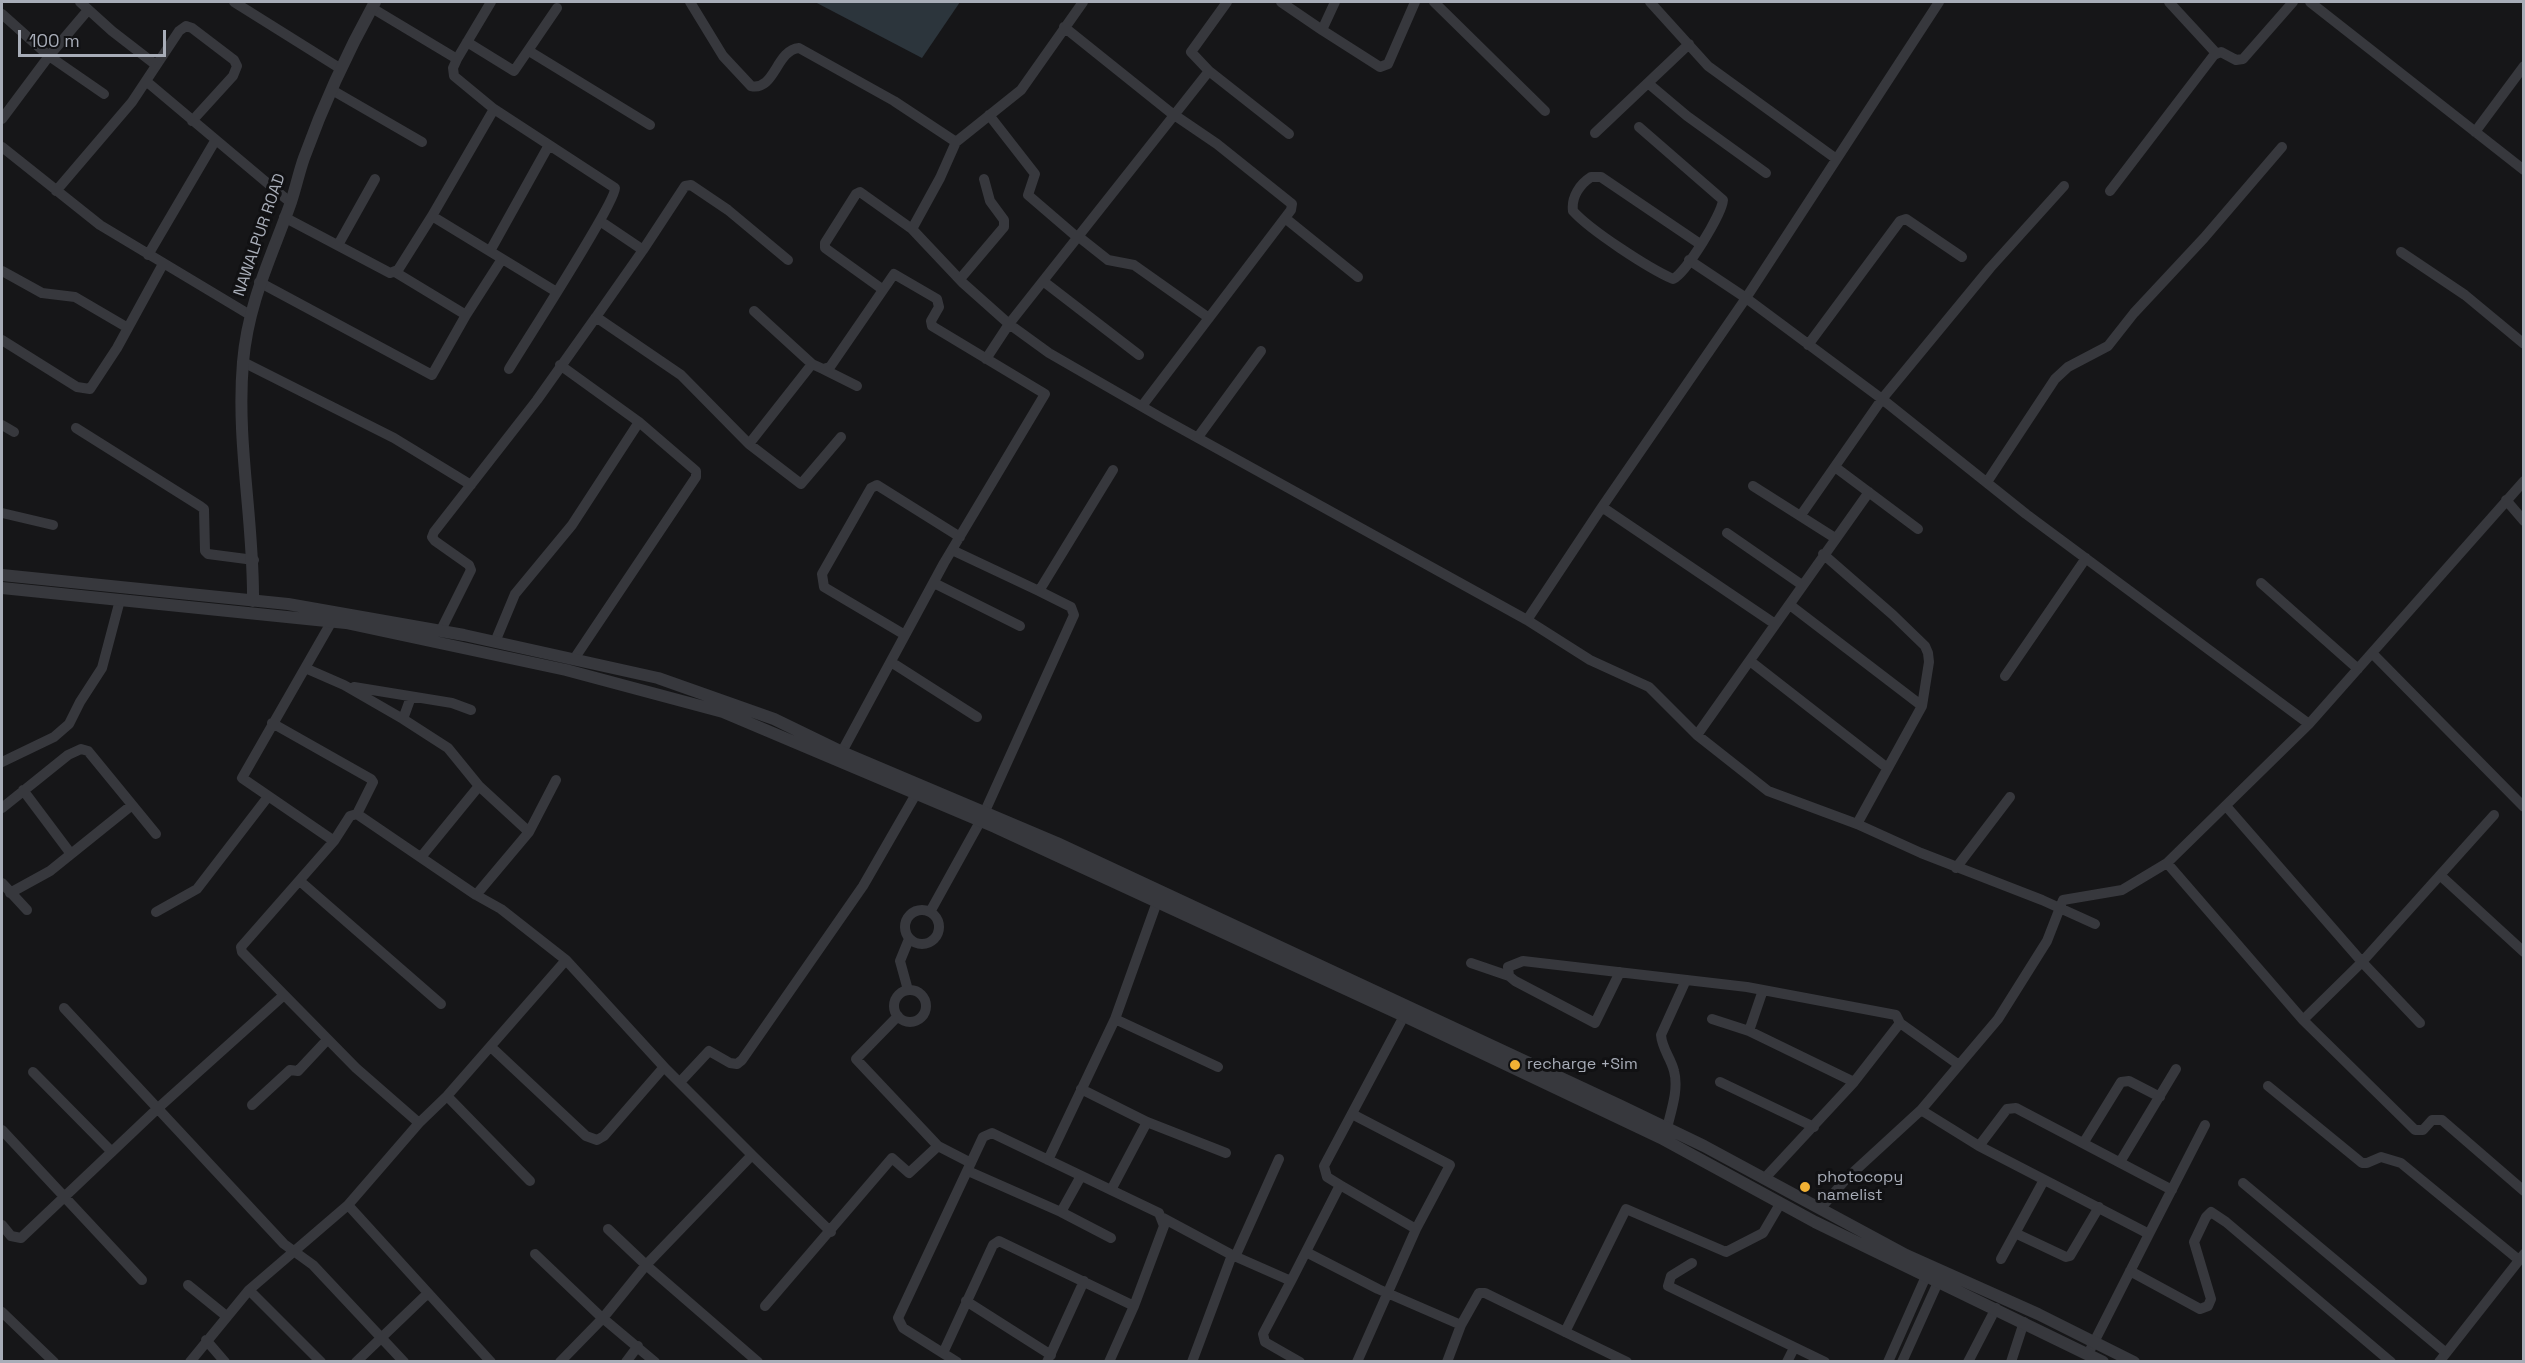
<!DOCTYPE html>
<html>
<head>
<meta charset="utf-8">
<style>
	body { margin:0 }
	#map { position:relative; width:2525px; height:1363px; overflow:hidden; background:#161618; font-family:"Space Grotesk",sans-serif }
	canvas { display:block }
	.frame { position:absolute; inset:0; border:3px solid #a8adb8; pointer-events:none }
	.scale { position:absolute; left:18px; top:30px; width:148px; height:27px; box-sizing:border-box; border:3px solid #a8adb8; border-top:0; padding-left:8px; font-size:18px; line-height:21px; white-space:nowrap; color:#a8adb8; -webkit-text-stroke:4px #111113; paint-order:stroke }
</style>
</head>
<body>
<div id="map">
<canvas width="2525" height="1363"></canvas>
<div class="frame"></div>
<div class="scale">100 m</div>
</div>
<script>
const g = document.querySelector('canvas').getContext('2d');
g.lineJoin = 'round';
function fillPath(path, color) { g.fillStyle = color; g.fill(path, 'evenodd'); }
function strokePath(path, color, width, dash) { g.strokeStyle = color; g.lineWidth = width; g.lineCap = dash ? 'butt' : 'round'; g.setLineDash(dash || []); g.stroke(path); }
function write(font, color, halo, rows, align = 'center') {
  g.font = font + ' "Space Grotesk",sans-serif'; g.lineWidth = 6; g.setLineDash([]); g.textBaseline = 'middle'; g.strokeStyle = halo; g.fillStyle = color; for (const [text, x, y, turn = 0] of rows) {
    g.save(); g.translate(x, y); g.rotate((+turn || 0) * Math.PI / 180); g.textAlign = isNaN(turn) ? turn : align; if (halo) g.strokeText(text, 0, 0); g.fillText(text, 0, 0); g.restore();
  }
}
fillPath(new Path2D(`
	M815 2H960L922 58Z`), '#2c353c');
strokePath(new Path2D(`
	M80 2 112 31 156 65
	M234 2 341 69
	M690 2 723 56 751 86C775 91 776 50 799 48L894 101 956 142
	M1281 2 1322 30
	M1335 2 1322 30 1380 67 1388 64 1415 2
	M1434 2 1545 111
	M1650 2 1708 66 1835 158
	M1939 2 1746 298 1882 399 2026 514 2309 724
	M2169 2 2216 53
	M2310 2 2524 170
	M372 8 457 59 453 68 454 76 494 109 615 188C616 202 524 344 509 369
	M2 14 49 56 104 94
	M1064 27 1170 112 1217 144 1292 204 1291 210 1142 406
	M467 42 514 71 557 8
	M529 51 650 125
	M457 59 491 2
	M1209 71 1289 134
	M146 81 291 203
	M1649 84 1687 116 1766 173
	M332 90 422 142
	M494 109 432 216 555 291
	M989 115 1035 174 1028 195 1078 238
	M2 119 49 56 88 10
	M1639 127 1723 200C1722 214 1686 273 1673 279 1648 268 1590 230 1573 211 1571 197 1580 184 1591 177H1601L1700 244
	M2475 132 2524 66
	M1595 133 1689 44
	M2 147 100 225 250 315
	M56 191 132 102 179 31 186 26 192 28 234 60 237 66 233 76 192 121
	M2110 191 2214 55 2221 52 2236 60 2243 59 2293 2
	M284 217 390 273 398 270 432 216
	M1285 218 1358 277
	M600 221 643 250 596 317 681 375 749 444 812 364 823 369 830 367 894 274 937 299 939 307 931 321 932 326 1045 394 944 563 838 759
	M912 229 940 178 956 142 1021 90 1083 2
	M1079 237 1108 260 1134 265 1209 318
	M338 245 375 179
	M643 250 685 186 691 185 728 210 788 260
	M490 251 549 145
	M2401 252 2465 295 2524 344
	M148 255 215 141
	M2 271 42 293 75 297 128 328
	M960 279 1004 227V220L990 201 984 179
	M1043 281 1139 355
	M259 282 432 375 466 315 395 272
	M882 289 825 248V243L856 194 860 192 912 229 963 283 1009 324 1209 71 1191 52 1227 2
	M754 311 812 364
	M466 315 502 259
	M2 340 77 387 90 389 117 348 163 264
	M1808 345 1900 221 1906 219 1962 257
	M986 359 1009 324 1049 353 1160 417 1527 620 1602 507 1746 298 1689 260
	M243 362 394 438 471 485
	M560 365 639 422 696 471V477L574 659
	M823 369 857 386
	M2 425 14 432
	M76 428 200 506 204 509 205 551 208 554 254 560
	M1198 437 1261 351
	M749 444 801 484 841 437
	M1835 467 1918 529
	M1987 482 2055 379 2068 367 2108 346 2134 313 2204 238 2282 147
	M1753 486 1835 538
	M2506 500 2524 521
	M1602 507 1775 624
	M2 513 53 525
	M1801 515 1882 399 1990 268 2064 186
	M1727 533 1802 585
	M952 550 1039 591 1113 470
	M1823 554 1893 615 1925 646 1928 653 1929 662 1922 706 1857 824
	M934 583 1020 626
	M2261 583 2358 669
	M1790 605 1922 706
	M1527 620 1590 660 1649 687 1697 735 1768 791 1857 824 1921 853 2042 900 2095 924
	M332 621 242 778 334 841 241 947 242 952 356 1068 419 1123 447 1096 566 960 501 909 476 895 357 814 350 816 334 841
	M441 630 471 570 469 565 435 541 432 537 434 532 537 400 596 317
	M905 635 824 587 822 574 871 488 877 485 960 537
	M495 642 515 594 572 525 639 422
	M2372 653 2524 807
	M1750 661 1886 767
	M891 662 977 717
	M305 668 344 685 403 719 411 697
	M2005 676 2086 558
	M354 687 452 703 471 710
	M403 719 448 748 479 786 529 832
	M272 723 371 779 373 782 357 814
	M1697 735 1869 492
	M2 762 54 737 69 724 80 702 102 668 120 600
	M23 790 71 854
	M2226 806 2362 962 2420 1023
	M2 808 68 755 81 749 88 751 156 834
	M421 857 479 786
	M2167 863 2303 1020 2415 1130H2423L2432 1120H2442L2524 1191
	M1956 868 2010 797
	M2441 876 2524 952
	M301 882 441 1004
	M2 883 27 910
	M10 893 50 871 132 805
	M476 895 529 832 556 780
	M905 927a17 17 0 1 1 34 0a17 17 0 1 1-34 0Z
	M156 912 197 889 267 798
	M930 912 981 820 1074 615 1071 607 1039 591
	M1471 963 1509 976
	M1620 972 1595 1023 1515 981 1509 976 1508 967 1523 961 1747 987 1896 1015 1900 1023 1854 1082 1764 1179
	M908 990 900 961 909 939
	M894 1006a16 16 0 1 1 32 0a16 16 0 1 1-32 0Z
	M64 1008 284 1244 313 1265 404 1362
	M898 1016 856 1059 938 1146 971 1163
	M1115 1019 1218 1067
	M1712 1019 1749 1031 1854 1082
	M2303 1020 2362 962 2494 815
	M1900 1023 1959 1065
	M1749 1031 1763 990
	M491 1047 586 1136 597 1140 604 1136 664 1067 566 960
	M664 1067 752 1155 646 1265 758 1362
	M33 1072 112 1152
	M681 1081 709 1051 730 1063 737 1064 742 1060 863 886 916 794
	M1720 1082 1814 1127
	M2268 1086 2362 1163H2367L2381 1157 2401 1163 2519 1260
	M1081 1089 1147 1122 1226 1153
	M447 1096 530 1181
	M252 1105 290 1070 298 1071 327 1040
	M1921 1110 1979 1146 2149 1234 2088 1354
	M1352 1114 1450 1165 1416 1229 1357 1362
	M1667 1128C1671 1111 1679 1089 1674 1071 1671 1058 1662 1049 1661 1035L1686 980
	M2 1130 142 1280
	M2084 1142 2121 1082 2129 1081 2160 1097
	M1979 1146 2007 1109 2016 1108 2172 1190
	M752 1155 831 1232
	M1048 1160 1115 1019 1157 902
	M2120 1162 2176 1069
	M968 1171 1061 1212 1111 1238
	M2243 1183 2445 1352
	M1340 1185 1416 1229
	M1111 1190 1147 1122
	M348 1205 491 1362
	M1820 1209 1847 1178 1921 1110 1998 1019 2047 941 2063 900 2122 890 2167 863 2309 724 2524 481
	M1061 1212 1081 1176
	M1163 1218 1232 1255
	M2 1225 11 1236 21 1238 157 1109 284 995
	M2015 1233 2066 1257 2070 1256 2099 1207
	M2149 1234 2205 1125
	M1306 1252 1378 1289 1461 1325 1447 1362
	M535 1254 599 1315 655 1362
	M1235 1257 1279 1159
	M2001 1259 2044 1180
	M1692 1263 1671 1276 1668 1286 1825 1362
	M2130 1271 2200 1309 2208 1306 2211 1299 2194 1242 2206 1217 2211 1212 2226 1222 2391 1362
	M1291 1281 1263 1334 1265 1342 1300 1362
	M188 1285 225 1315
	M249 1290 321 1362
	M966 1301 1051 1355
	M765 1306 892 1158 909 1173 938 1146
	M2 1312 54 1362
	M1461 1325 1479 1293H1485L1627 1362
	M1565 1332 1626 1209 1726 1252 1763 1233 1780 1204
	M206 1340 225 1362
	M943 1353 993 1245 999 1241 1134 1306
	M190 1362 249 1290 348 1205 419 1123
	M356 1362 428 1293
	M560 1362 603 1318 646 1265 608 1229
	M626 1362 638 1346
	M957 1362 903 1328 898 1318 983 1137 992 1133 1159 1213 1164 1226 1134 1306 1109 1362
	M1047 1362 1084 1281
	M1192 1362 1232 1255 1291 1281 1340 1185 1327 1177 1324 1166 1404 1016
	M1787 1362 1794 1348
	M1888 1362 1927 1274
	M1902 1362 1939 1280
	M1968 1362 1996 1308
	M2011 1362 2024 1322
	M2439 1362 2524 1254`), '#37383d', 10);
strokePath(new Path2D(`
	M2 575 288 604 464 635 658 678 774 719 842 752 1057 843 1621 1106 1704 1146 1906 1255 2038 1314 2134 1362
	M2 588 346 623 566 670 723 712 995 827 1404 1016 1661 1138 1815 1222 2103 1362
	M253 601C254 521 236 442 243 362 248 302 272 256 291 202 296 187 299 172 304 158 323 105 348 51 375 2`), '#37383d', 12);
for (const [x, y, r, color] of [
	[1515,1065,6,"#f2b134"],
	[1805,1187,6,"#f2b134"]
]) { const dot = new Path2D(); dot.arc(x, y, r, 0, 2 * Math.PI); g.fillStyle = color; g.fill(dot); strokePath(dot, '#111113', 2); }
write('16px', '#a8adb8', '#111113', [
	["NAWALPUR ROAD",260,235,-71]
]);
write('16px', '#a8adb8', '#111113', [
	["recharge +Sim",1527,1065],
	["photocopy",1817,1178],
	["namelist",1817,1196]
], 'left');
</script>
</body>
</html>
